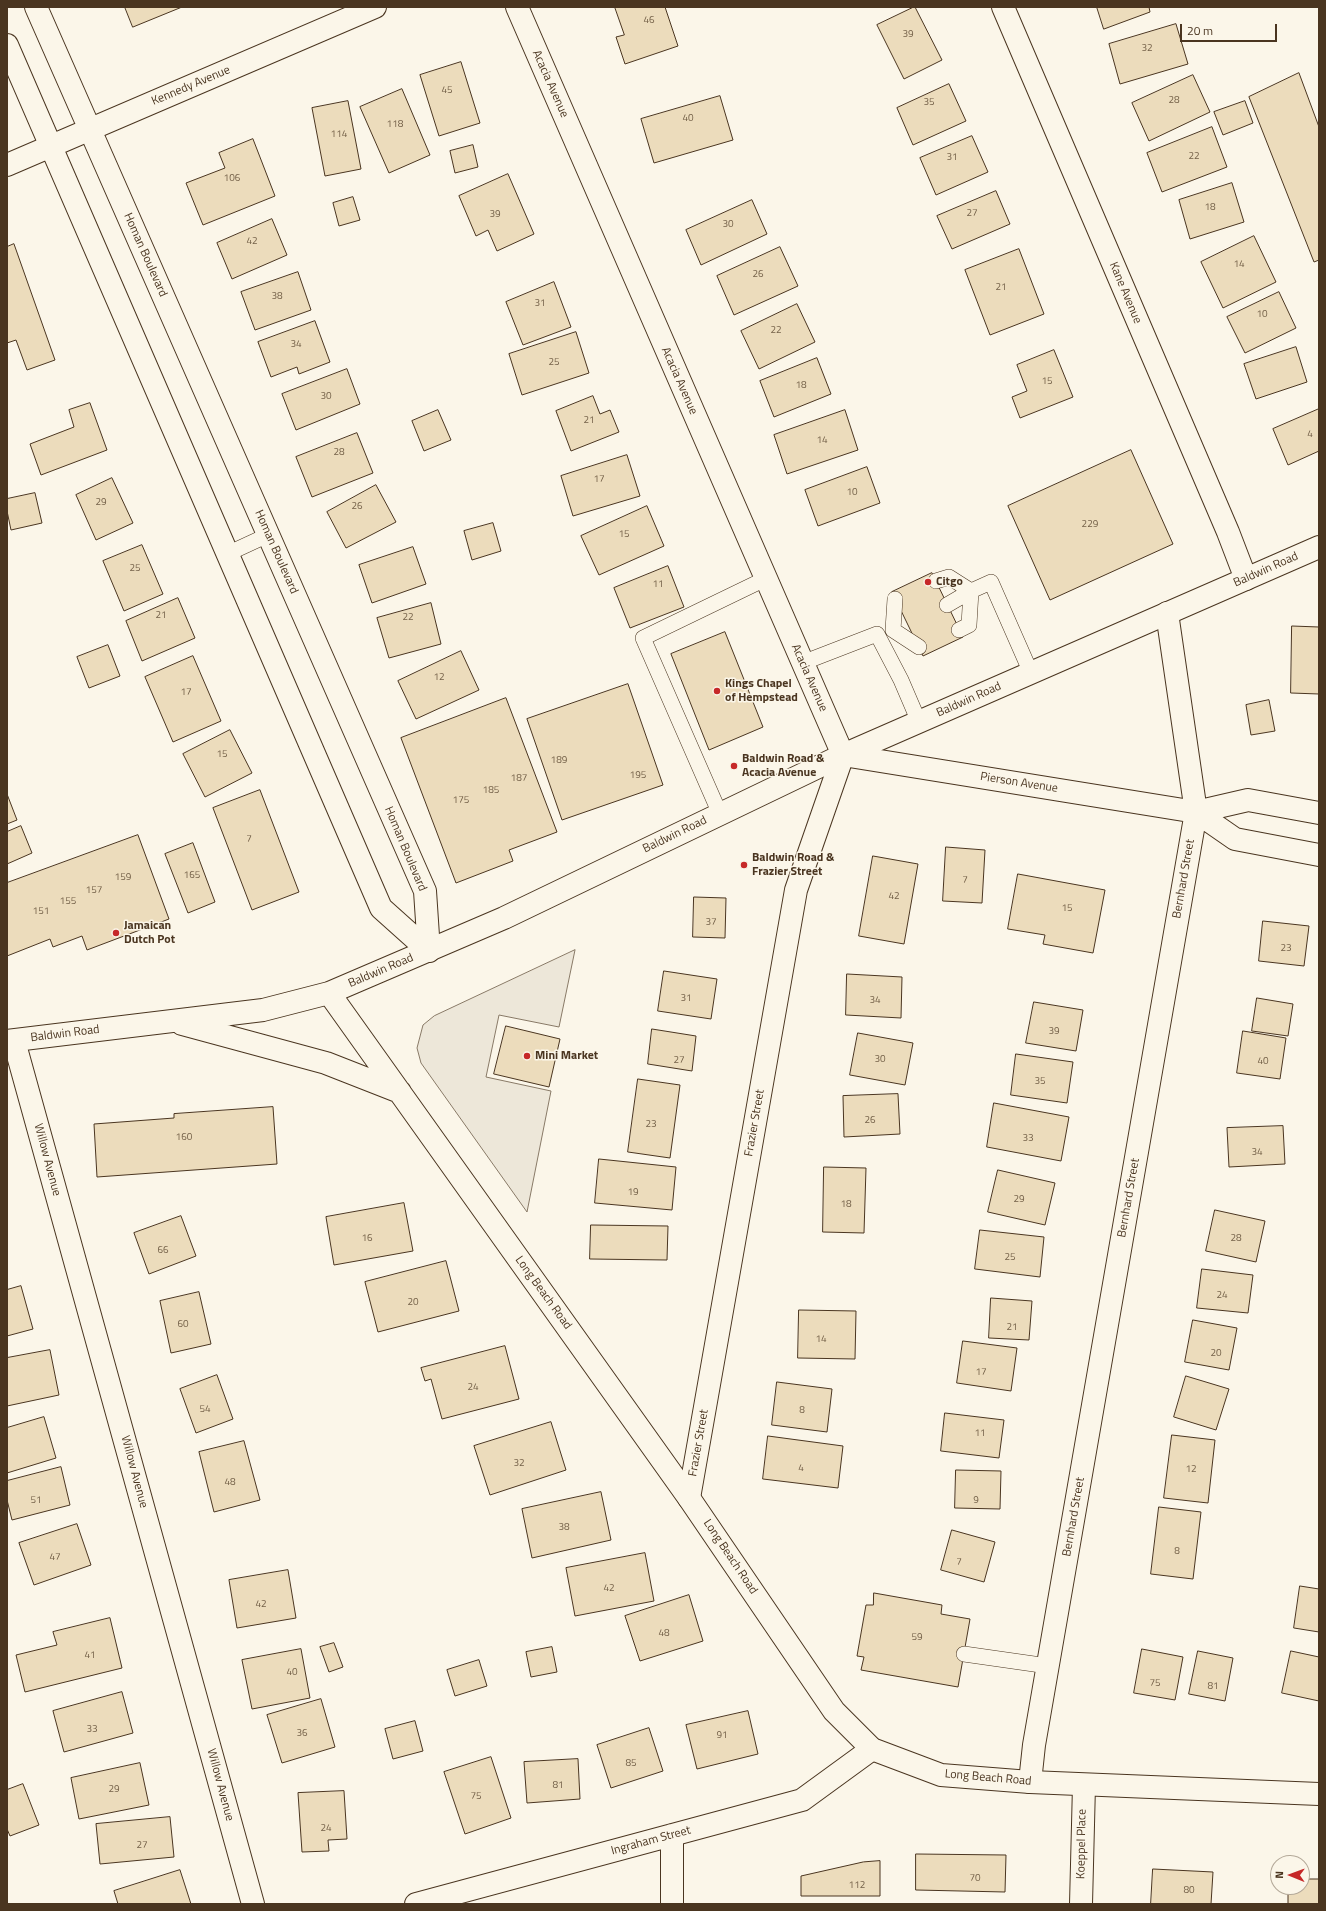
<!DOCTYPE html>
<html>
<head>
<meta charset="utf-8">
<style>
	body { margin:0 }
	#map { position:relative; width:1326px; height:1911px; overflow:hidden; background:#fbf6e9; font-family:"Titillium Web",sans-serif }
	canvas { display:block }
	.frame { position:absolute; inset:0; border:8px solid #4a3520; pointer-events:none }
	.north { position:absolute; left:1270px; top:1855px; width:40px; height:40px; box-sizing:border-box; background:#fbf6e9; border:1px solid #b4a999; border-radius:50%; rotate:271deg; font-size:11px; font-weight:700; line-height:16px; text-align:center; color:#4a3520 }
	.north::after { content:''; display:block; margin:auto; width:14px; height:18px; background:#c62828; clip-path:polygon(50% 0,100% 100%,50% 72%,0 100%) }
	.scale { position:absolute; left:1180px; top:24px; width:97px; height:18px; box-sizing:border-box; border:2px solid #4a3520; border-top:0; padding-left:5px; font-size:12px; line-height:14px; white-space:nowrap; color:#4a3520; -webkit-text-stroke:3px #fbf6e9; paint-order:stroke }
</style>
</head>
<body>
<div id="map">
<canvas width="1326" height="1911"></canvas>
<div class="frame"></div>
<div class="north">N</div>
<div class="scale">20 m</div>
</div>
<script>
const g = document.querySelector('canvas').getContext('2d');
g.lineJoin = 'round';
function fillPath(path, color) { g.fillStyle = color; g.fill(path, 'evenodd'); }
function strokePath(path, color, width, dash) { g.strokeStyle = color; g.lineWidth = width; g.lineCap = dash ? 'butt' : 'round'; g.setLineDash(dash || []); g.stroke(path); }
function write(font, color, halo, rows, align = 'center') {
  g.font = font + ' "Titillium Web",sans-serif'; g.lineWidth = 3; g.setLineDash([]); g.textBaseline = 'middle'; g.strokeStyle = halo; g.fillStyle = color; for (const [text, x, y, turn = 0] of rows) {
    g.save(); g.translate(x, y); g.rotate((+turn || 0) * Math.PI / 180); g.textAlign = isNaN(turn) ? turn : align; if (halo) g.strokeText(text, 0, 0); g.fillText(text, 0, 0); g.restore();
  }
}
const parking = new Path2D(`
	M575 950 559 1027 499 1015 486 1077 551 1091 527 1212 421 1063 417 1048 423 1025 434 1016Z`);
fillPath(parking, '#ede7d9');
strokePath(parking, '#887966', 1);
const building = new Path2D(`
	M125 7H182L133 27Z
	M615 7H665L678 46 625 64 616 37 624 35Z
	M914 7H915L942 60 904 79 877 25Z
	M1097 7H1149L1150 12 1104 29Z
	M1176 24 1188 64 1120 84 1109 44Z
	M461 62 480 123 439 136 420 75Z
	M1299 73 1319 127V260L1314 262 1249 97Z
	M1193 75 1210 112 1149 141 1132 103Z
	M949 84 966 121 913 145 897 108Z
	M402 89 430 155 389 173 360 107Z
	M720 96 733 140 654 163 641 119Z
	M348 101 361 169 325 176 312 108Z
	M1245 101 1253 123 1223 135 1214 112Z
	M1212 127 1227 167 1162 192 1147 153Z
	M972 136 988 172 936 195 920 158Z
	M253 139 275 196 203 225 186 183 225 168 219 153Z
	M473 145 478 167 455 173 450 151Z
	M508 174 534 234 497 251 488 230 476 236 459 196Z
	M1232 183 1244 222 1190 239 1179 200Z
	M996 191 1010 224 952 249 937 216Z
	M353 197 360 220 339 226 333 203Z
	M752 200 767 234 701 265 686 230Z
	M272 219 287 255 232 279 217 243Z
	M1254 236 1276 282 1223 308 1201 262Z
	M14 244 55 360 27 370 16 340 7 343V247Z
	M780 247 798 286 734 315 717 276Z
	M1019 249 1044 314 990 335 965 270Z
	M298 272 311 310 255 330 241 292Z
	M554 282 571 327 523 345 506 302Z
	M1279 292 1296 328 1245 353 1227 317Z
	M797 304 815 342 759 369 741 331Z
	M315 321 330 362 299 374 297 367 271 377 258 342Z
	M576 332 589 373 522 395 509 354Z
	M1296 347 1307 382 1256 399 1244 364Z
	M1054 350 1073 397 1020 418 1012 397 1027 391 1017 365Z
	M817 358 831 394 774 417 760 381Z
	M347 369 360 404 296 430 282 394Z
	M593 396 600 414 610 410 619 432 571 451 556 411Z
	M90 403 107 450 41 475 30 444 74 427 69 410Z
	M1319 409V451L1288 465 1273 429Z
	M438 410 451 440 424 451 412 421Z
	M845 410 858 450 787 474 774 435Z
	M357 433 373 473 312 497 296 457Z
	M1131 450 1173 544 1050 600 1008 506Z
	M627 455 640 496 573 516 561 476Z
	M867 467 880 503 818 526 805 490Z
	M112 478 133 523 96 540 76 495Z
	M376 485 396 522 346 548 327 512Z
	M35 493 42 523 11 530 7 511V499Z
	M647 506 664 546 599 575 581 536Z
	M493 523 501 551 472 560 464 531Z
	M142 545 163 594 124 611 103 561Z
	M413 547 426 584 372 603 359 565Z
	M668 566 684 607 630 628 614 588Z
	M932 573 963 637 923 656 892 592Z
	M178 598 195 638 142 661 126 621Z
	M431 603 441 644 389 658 377 618Z
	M1292 626 1319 627V694L1291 693Z
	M725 632 763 727 709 750 671 654Z
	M108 645 120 676 89 688 77 657Z
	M461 651 479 690 416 719 398 681Z
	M193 656 221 721 173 742 145 677Z
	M628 684 663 785 562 820 527 719Z
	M506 698 557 832 509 850 513 861 456 883 401 738Z
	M1269 700 1275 731 1251 735 1246 705Z
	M230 730 252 773 205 797 183 754Z
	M260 790 299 892 252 910 213 808Z
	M7 794 17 820 7 824Z
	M21 826 32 853 7 864V832Z
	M138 835 169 919 87 950 82 936 53 947 50 939 7 956V883Z
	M193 843 215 902 188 913 165 854Z
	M946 847 985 850 982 903 943 901Z
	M873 856 918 864 904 944 859 936Z
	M1018 874 1105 890 1093 953 1043 944 1045 935 1008 929Z
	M694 897 726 898 725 938 693 937Z
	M1263 921 1309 926 1304 966 1259 961Z
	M664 971 717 979 711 1019 658 1011Z
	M847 974 902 977 901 1018 846 1015Z
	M1257 998 1293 1004 1288 1036 1252 1031Z
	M1034 1002 1083 1010 1076 1051 1026 1043Z
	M506 1026 560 1039 549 1087 494 1074Z
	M652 1029 696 1036 692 1071 648 1064Z
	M1243 1031 1286 1038 1280 1079 1237 1073Z
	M858 1033 913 1043 905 1085 850 1075Z
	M1016 1054 1073 1062 1067 1103 1011 1095Z
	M638 1079 680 1085 670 1158 628 1152Z
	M898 1094 900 1134 844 1137 843 1096Z
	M994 1103 1069 1117 1061 1161 987 1147Z
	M273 1107 277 1164 97 1177 94 1124 174 1118V1114Z
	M1283 1126 1285 1164 1229 1167 1227 1128Z
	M599 1159 676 1167 672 1210 595 1203Z
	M824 1167 866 1168 864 1233 823 1232Z
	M998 1170 1055 1183 1045 1225 988 1212Z
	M404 1203 413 1251 334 1265 326 1217Z
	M1215 1210 1265 1221 1256 1262 1206 1251Z
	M181 1216 196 1256 149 1274 134 1233Z
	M591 1225 668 1226 667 1260 590 1259Z
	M980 1230 1044 1237 1040 1277 975 1269Z
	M446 1261 459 1311 378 1332 365 1282Z
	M1202 1269 1253 1275 1248 1313 1197 1308Z
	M21 1286 33 1329 7 1336V1290Z
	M199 1292 211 1344 171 1353 160 1301Z
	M991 1298 1032 1301 1029 1340 989 1338Z
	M799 1310 856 1311 855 1359 798 1358Z
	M1193 1320 1237 1328 1229 1370 1185 1362Z
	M963 1341 1017 1348 1011 1391 957 1383Z
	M505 1346 519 1399 442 1419 431 1379 425 1381 421 1368Z
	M50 1350 59 1395 7 1406V1358Z
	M217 1375 233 1419 196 1433 180 1389Z
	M1186 1376 1229 1389 1216 1430 1174 1417Z
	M777 1382 832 1389 827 1432 772 1425Z
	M945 1413 1004 1420 999 1458 941 1451Z
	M44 1417 56 1458 7 1473V1428Z
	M551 1422 566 1470 490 1495 474 1446Z
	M1172 1435 1215 1440 1208 1503 1164 1498Z
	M768 1436 843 1446 838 1488 763 1479Z
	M244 1441 260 1500 214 1512 199 1452Z
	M61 1467 70 1505 12 1520 7 1500V1481Z
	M956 1470 1001 1471 1000 1509 955 1508Z
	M601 1492 611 1540 532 1558 522 1509Z
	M1159 1507 1201 1512 1193 1579 1151 1574Z
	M77 1524 91 1565 34 1585 19 1543Z
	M952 1530 995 1542 984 1582 941 1570Z
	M645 1553 654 1601 575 1616 566 1568Z
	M288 1570 296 1618 237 1628 229 1580Z
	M1300 1586 1319 1589V1632L1294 1628Z
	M874 1593 942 1605 941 1614 970 1619 958 1687 861 1670 864 1657 857 1656 866 1605H873Z
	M689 1595 703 1641 640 1661 625 1616Z
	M110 1618 122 1668 25 1692 16 1655 57 1645 53 1632Z
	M334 1643 343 1667 329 1672 320 1647Z
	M552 1647 557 1672 531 1677 526 1652Z
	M301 1649 310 1698 252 1709 242 1660Z
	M1142 1649 1183 1657 1175 1700 1134 1693Z
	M1198 1651 1233 1658 1225 1701 1189 1694Z
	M1291 1651 1319 1657V1701L1282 1693Z
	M479 1660 487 1686 455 1696 447 1670Z
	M122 1692 133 1733 64 1752 53 1711Z
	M321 1699 335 1747 282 1763 267 1715Z
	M748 1711 758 1754 697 1769 686 1725Z
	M415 1721 423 1751 393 1759 385 1729Z
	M649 1728 663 1771 611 1788 597 1745Z
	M491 1757 511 1818 465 1834 444 1772Z
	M578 1759 580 1799 527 1803 524 1762Z
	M140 1763 149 1805 79 1819 71 1778Z
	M23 1784 39 1825 10 1836 7 1829V1790Z
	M344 1791 347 1839 328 1840 329 1851 302 1852 298 1793Z
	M170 1817 174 1857 100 1864 96 1824Z
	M916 1854 1006 1855 1005 1892 916 1890Z
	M880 1861V1896H801V1876L863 1862Z
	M1153 1869 1213 1872 1211 1904H1151Z
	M180 1870 191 1904H118L114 1891Z
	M1302 1879H1319V1904H1288V1887H1302Z`);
fillPath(building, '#ecdcbc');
strokePath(building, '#4a3520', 1);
const service = new Path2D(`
	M227 554 268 535
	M936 581 949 577 971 591 947 605
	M895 599 893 630 919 647
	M959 630 969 625 971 591 991 582 1031 673
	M802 663 877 634 901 680 919 722
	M720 814 643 638 765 579
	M964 1654 1048 1666`);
const minor = new Path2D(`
	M36 7 425 891 429 951
	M517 7 843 755
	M1003 7 1228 532 1246 579
	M7 45 381 908 429 951
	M7 165 375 7
	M843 755 1196 812 1248 800 1319 813
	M1196 812 1235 839 1319 855
	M14 1041 253 1904
	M689 1498 796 890 843 755
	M1030 1782 1034 1745 1196 812 1167 613
	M416 1904 802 1800 872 1749
	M672 1904V1835
	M1081 1904 1084 1785`);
const secondary = new Path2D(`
	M329 993 689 1498 834 1711 872 1749 941 1775 1030 1782 1319 1794
	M182 1024 326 1063 400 1092
	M7 1041 263 1010 329 993 504 918 843 755 1319 547`);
strokePath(service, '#4a3520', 16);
strokePath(minor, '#4a3520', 24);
strokePath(secondary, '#4a3520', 24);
strokePath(service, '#fbf6e9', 15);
strokePath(minor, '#fbf6e9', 22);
strokePath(secondary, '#fbf6e9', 22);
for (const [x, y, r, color] of [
	[928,582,4,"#c62828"],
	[717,691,4,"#c62828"],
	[734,766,4,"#c62828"],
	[744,865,4,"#c62828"],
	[116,933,4,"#c62828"],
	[527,1056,4,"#c62828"]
]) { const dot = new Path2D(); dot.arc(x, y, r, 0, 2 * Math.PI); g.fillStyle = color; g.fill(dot); strokePath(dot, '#fbf6e9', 1.5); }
write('10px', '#725f47', null, [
	["46",649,21],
	["39",908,35],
	["32",1147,49],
	["45",447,91],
	["28",1174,101],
	["35",929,103],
	["40",688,119],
	["118",395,125],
	["114",339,135],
	["22",1194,157],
	["31",952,158],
	["106",232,179],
	["18",1210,208],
	["27",972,214],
	["39",495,215],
	["30",728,225],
	["42",252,242],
	["14",1239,265],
	["26",758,275],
	["21",1001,288],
	["38",277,297],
	["31",540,304],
	["10",1262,315],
	["22",776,331],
	["34",296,345],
	["25",554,363],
	["15",1047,382],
	["18",801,386],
	["30",326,397],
	["21",589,421],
	["4",1310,435],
	["14",822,441],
	["28",339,453],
	["17",599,480],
	["10",852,493],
	["29",101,503],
	["26",357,507],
	["229",1090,525],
	["15",624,535],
	["25",135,569],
	["11",658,585],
	["21",161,616],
	["22",408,618],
	["12",439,678],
	["17",186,693],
	["15",222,755],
	["189",559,761],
	["195",638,776],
	["187",519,779],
	["185",491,791],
	["175",461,801],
	["7",249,840],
	["165",192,876],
	["159",123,878],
	["7",965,881],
	["157",94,891],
	["42",894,897],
	["155",68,902],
	["15",1067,909],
	["151",41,912],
	["37",711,923],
	["23",1286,949],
	["31",686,999],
	["34",875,1001],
	["39",1054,1032],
	["30",880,1060],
	["27",679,1061],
	["40",1263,1062],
	["35",1040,1082],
	["26",870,1121],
	["23",651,1125],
	["160",184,1138],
	["33",1028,1139],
	["34",1257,1153],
	["19",633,1193],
	["29",1019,1200],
	["18",846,1205],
	["16",367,1239],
	["28",1236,1239],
	["66",163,1251],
	["25",1010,1258],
	["24",1222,1296],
	["20",413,1303],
	["60",183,1325],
	["21",1012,1328],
	["14",821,1340],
	["20",1216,1354],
	["17",981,1373],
	["24",473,1388],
	["54",205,1410],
	["8",802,1411],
	["11",980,1434],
	["32",519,1464],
	["4",801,1469],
	["12",1191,1470],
	["48",230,1483],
	["51",36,1501],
	["9",976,1501],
	["38",564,1528],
	["8",1177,1552],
	["47",55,1558],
	["7",959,1563],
	["42",609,1589],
	["42",261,1605],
	["48",664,1634],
	["59",917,1638],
	["41",90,1656],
	["40",292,1673],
	["75",1155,1684],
	["81",1213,1687],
	["33",92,1730],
	["36",302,1734],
	["91",722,1736],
	["85",631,1764],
	["81",558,1786],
	["29",114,1790],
	["75",476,1797],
	["24",326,1829],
	["27",142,1846],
	["70",975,1879],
	["112",857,1886],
	["80",1189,1891]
]);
write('12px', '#4a3520', '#fbf6e9', [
	["Acacia Avenue",550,84,66],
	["Kennedy Avenue",191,86,-23],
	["Homan Boulevard",145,255,66],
	["Kane Avenue",1125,293,67],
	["Acacia Avenue",679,381,66],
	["Homan Boulevard",276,552,66],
	["Baldwin Road",1266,570,-24],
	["Acacia Avenue",809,678,66],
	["Baldwin Road",969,700,-24],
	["Pierson Avenue",1019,783,9],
	["Baldwin Road",675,835,-26],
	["Homan Boulevard",405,849,67],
	["Bernhard Street",1184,879,-80],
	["Baldwin Road",381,971,-23],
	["Baldwin Road",65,1034,-7],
	["Frazier Street",755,1123,-80],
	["Willow Avenue",47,1160,75],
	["Bernhard Street",1129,1198,-80],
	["Long Beach Road",543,1293,54],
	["Frazier Street",699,1443,-80],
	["Willow Avenue",134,1472,75],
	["Bernhard Street",1074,1517,-80],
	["Long Beach Road",730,1557,56],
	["Long Beach Road",988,1778,5],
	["Willow Avenue",220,1785,75],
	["Ingraham Street",651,1841,-15],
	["Koeppel Place",1082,1844,-89]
]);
write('bold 12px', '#4a3520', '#fbf6e9', [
	["Citgo",936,582],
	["Kings Chapel",725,684],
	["of Hempstead",725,698],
	["Baldwin Road &",742,759],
	["Acacia Avenue",742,773],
	["Baldwin Road &",752,858],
	["Frazier Street",752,872],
	["Jamaican",124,926],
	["Dutch Pot",124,940],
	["Mini Market",535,1056]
], 'left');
</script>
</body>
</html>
